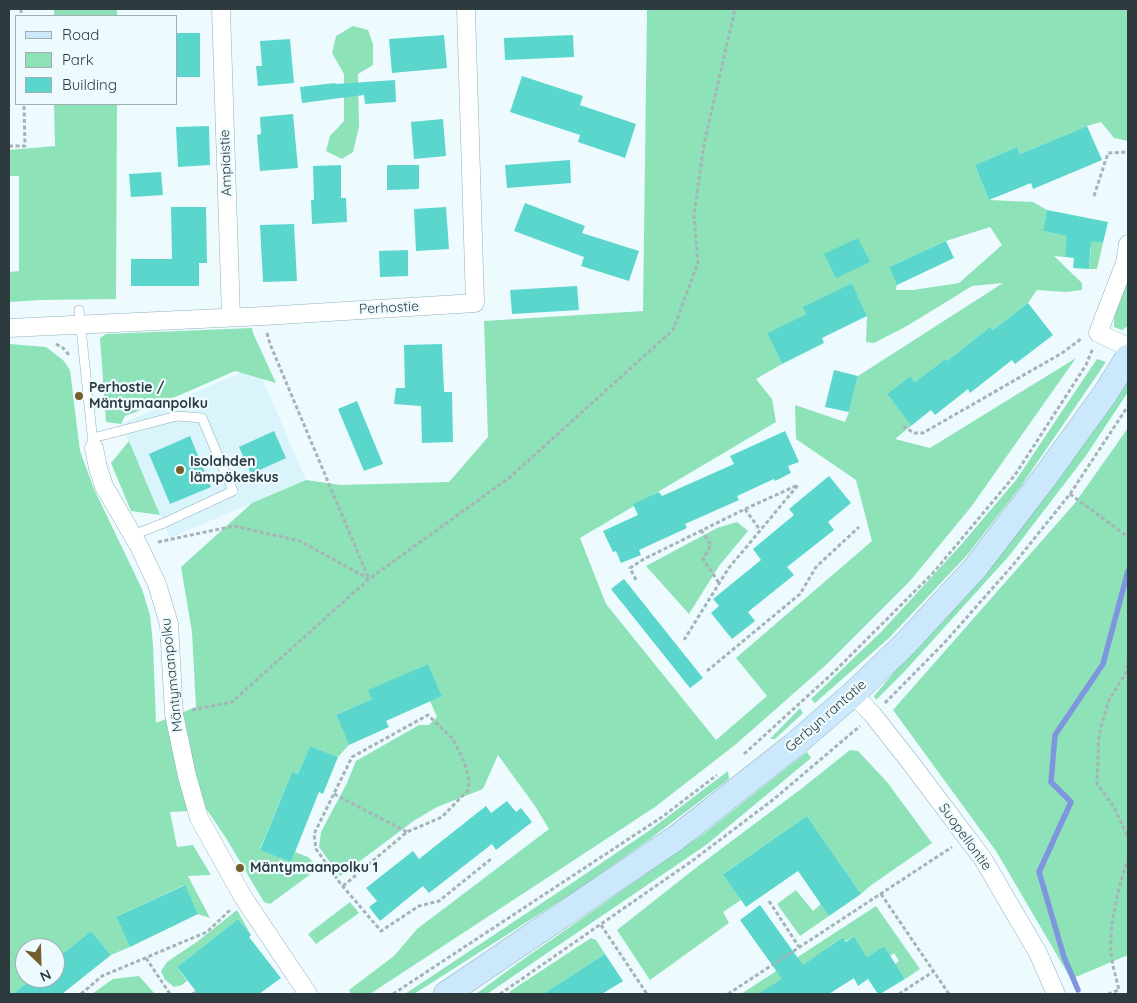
<!DOCTYPE html>
<html>
<head>
<meta charset="utf-8">
<style>
	body { margin:0 }
	#map { position:relative; width:1137px; height:1003px; overflow:hidden; background:#edfbff; font-family:Quicksand,sans-serif }
	canvas { display:block }
	.frame { position:absolute; inset:0; border:10px solid #2d3b3f; pointer-events:none }
	.legend { position:absolute; left:15px; top:15px; width:162px; height:90px; box-sizing:border-box; background:#edfbff; border:1px solid #a0aeb2; margin:0; padding:6px 9px; list-style:none; font-size:15px; color:#2d3b3f }
	.legend li { display:flex; align-items:center; gap:10px; height:25px }
	.legend b { width:25px; border:1px solid #a0aeb2 }
	.north { position:absolute; left:15px; top:938px; width:50px; height:50px; box-sizing:border-box; background:#edfbff; border:1px solid #a0aeb2; border-radius:50%; rotate:156deg; font-size:14px; font-weight:700; line-height:20px; text-align:center; color:#2d3b3f }
	.north::after { content:''; display:block; margin:auto; width:18px; height:22px; background:#765d2e; clip-path:polygon(50% 0,100% 100%,50% 72%,0 100%) }
</style>
</head>
<body>
<div id="map">
<canvas width="1137" height="1003"></canvas>
<div class="frame"></div>
<ul class="legend">
<li><b style="height:6px;background:#cbe8fc"></b>Road</li>
<li><b style="height:14px;background:#8de2b8"></b>Park</li>
<li><b style="height:14px;background:#5ad6cc"></b>Building</li>
</ul>
<div class="north">N</div>
</div>
<script>
const g = document.querySelector('canvas').getContext('2d');
g.lineJoin = 'round';
function fillPath(path, color) { g.fillStyle = color; g.fill(path, 'evenodd'); }
function strokePath(path, color, width, dash) { g.strokeStyle = color; g.lineWidth = width; g.lineCap = dash ? 'butt' : 'round'; g.setLineDash(dash || []); g.stroke(path); }
function write(font, color, halo, rows, align = 'center') {
  g.font = font + ' Quicksand,sans-serif'; g.lineWidth = 4.5; g.setLineDash([]); g.textBaseline = 'middle'; g.strokeStyle = halo; g.fillStyle = color; for (const [text, x, y, turn = 0] of rows) {
    g.save(); g.translate(x, y); g.rotate((+turn || 0) * Math.PI / 180); g.textAlign = isNaN(turn) ? turn : align; if (halo) g.strokeText(text, 0, 0); g.fillText(text, 0, 0); g.restore();
  }
}
fillPath(new Path2D(`
	M257 366 306 480 170 538 121 424Z`), '#daf4fc');
fillPath(new Path2D(`
	M54 9H117V16H54Z
	M647 9H1128V141L1114 138 1101 122 1087 126 1020 154 1017 147 975 165 989 200 1033 202 1047 210 1043 231 1103 243 1097 269H1089L1091 247 1067 245 1065 257 1054 256 1082 283V290L1066 292 1037 290 1028 303 993 330 990 327 947 361 945 359 915 382 910 376 887 394 911 426 895 439 930 448 1076 358 971 507 910 581 827 664 735 745 655 807 370 994H351L349 990 394 956 417 929 549 829 535 806 498 755 483 789 437 807 415 820 340 876 319 847 321 832 347 783 356 761 419 725H429L437 717 430 701 442 696 428 664 369 690 372 699 336 715 349 745 338 757 310 746 298 774 292 772 260 849 291 862 295 852 308 857 319 868 270 904 264 902 226 838 207 810 170 812 177 847 193 845 211 875 188 876 210 918 198 914 184 885 116 917 130 947 111 955 91 931 55 960V948H25V978H33L13 994H9V339L10 344 46 347 63 360 70 370 80 451 94 489 142 589 150 615 153 645 156 723 196 707 192 632 181 567 252 503 306 480 341 485 449 482 488 437 484 321 643 311ZM990 227 1002 245 959 283 913 290H896L897 284 889 267 946 241ZM852 283 867 316 866 342 874 343 907 326 972 286 1003 283 858 376 849 412 845 422 795 405 796 439 856 480 872 541 736 658 767 696 716 740 606 604 580 538 776 422 772 399 756 379 782 364 767 333 806 314 802 307Z
	M353 26 368 30 373 44V65L358 74 359 127 353 152 342 159 326 151 330 136 344 121V74L332 53 336 36Z
	M54 104H117L116 299 41 300 9 302V272L19 271V176H9V150L55 146Z
	M1128 269V326L1122 330 1114 327V319Z
	M252 328 253 333 276 383 235 371 180 395 125 416 121 424 106 422 100 338 106 334Z
	M1097 359 1106 362 1021 486 968 554 889 638 815 703 811 699 882 631 960 546 1016 480Z
	M1128 376V392L1085 457 1009 556 904 672 876 700 874 696 903 662Z
	M1128 428V955L1071 979 996 851 893 710 1075 503Z
	M129 441 160 515 131 511 111 463Z
	M737 522 748 531 719 566 689 614 646 566 717 528Z
	M800 708 803 713 775 739H770Z
	M850 750 858 751 887 782 932 843 870 886 861 894 807 816 724 873 741 900 723 912 729 923 650 980 617 930 697 867 801 789Z
	M807 752 811 758 706 845 487 994H476L518 963 702 835Z
	M728 771 729 779 650 839 577 890 414 994H405L572 883 650 830Z
	M796 890 813 911 821 904 829 916 800 936 777 904Z
	M350 902 359 913 316 944 308 934Z
	M876 906 920 969 905 979 895 964 899 961 894 953 890 956 884 946 867 957 854 936 846 941 843 937 828 947 830 952 812 959 797 969 799 973 767 989 758 994H741Z
	M237 910 251 935 238 919 177 967 187 981 182 985 174 987 165 980 161 971 167 962 198 941Z
	M591 938 596 940 605 954 543 994H511L509 992Z
	M139 976 155 994H92L113 979Z`), '#8de2b8');
strokePath(new Path2D(`
	M1078 990 1064 957 1039 872 1071 802 1051 782 1055 735 1103 664 1128 571`), '#7f96df', 5.5);
fillPath(new Path2D(`
	M176 33H200V77H176Z
	M444 35 447 68 392 73 389 39Z
	M573 35 574 57 505 60 504 38Z
	M290 39 294 83 258 86 256 66H262L260 41Z
	M522 76 583 96 580 105 636 124 625 158 578 142 580 135 510 112Z
	M395 80 396 102 365 104 364 95 302 103 300 87 335 83 336 84Z
	M293 114 298 168 260 171 257 135 261 134 260 117Z
	M443 119 446 156 414 159 411 122Z
	M209 126 210 165 178 167 176 127Z
	M1087 126 1102 160 1033 189 1031 183 989 200 975 165 1017 147 1020 154Z
	M570 160 571 183 507 188 505 165Z
	M341 165V198H346L347 222 312 224 311 200H314L313 166Z
	M387 165H419V189L387 190Z
	M161 172 163 195 131 197 129 174Z
	M525 203 585 226 582 233 639 251 629 281 581 266 584 257 514 231Z
	M171 207H206L207 263H199V286H131V259H172Z
	M446 207 449 249 416 251 414 209Z
	M1047 210 1108 222 1103 243 1091 241 1089 269 1073 268 1074 258 1065 257 1067 236 1043 231Z
	M294 224 297 281 263 282 260 225Z
	M858 238 870 262 836 278 824 254Z
	M946 241 954 258 897 285 889 267Z
	M408 250V276L380 277 379 251Z
	M852 283 867 316 822 338 824 343 782 364 767 333 806 314 802 307Z
	M577 286 579 310 512 314 510 290Z
	M1028 303 1053 335 1015 364 1012 360 970 393 968 389 935 415 931 410 911 426 887 394 910 376 915 382 945 359 947 361 990 327 993 330Z
	M442 344 444 392H452L453 442 422 443 421 406 394 404 396 388H405L404 345Z
	M834 370 858 376 849 412 825 407Z
	M357 401 383 464 364 471 338 409Z
	M274 431 286 458 251 474 239 447Z
	M785 431 799 462 788 466 791 473 775 481 774 479 737 496 739 500 685 524 687 528 639 550 641 555 621 563 616 551 613 552 603 531 638 515 633 504 659 492 662 496 734 464 730 456Z
	M190 436 211 487 170 504 149 454Z
	M829 476 851 503 828 522 834 530 787 567 794 575 748 612 755 621 732 639 711 613 719 606 713 599 761 560 753 549 794 515 789 509Z
	M624 579 703 678 690 688 611 589Z
	M428 664 442 696 386 721 389 727 349 745 336 715 372 699 368 690Z
	M310 746 338 757 323 794 319 792 291 862 260 850 292 772 298 774Z
	M507 801 516 812 521 808 532 822 496 850 492 844 429 893 423 886 380 921 369 907 377 901 366 888 413 851 419 859 486 806 491 813Z
	M807 816 861 894 829 916 798 871 746 907 723 874Z
	M185 885 198 914 130 947 116 917Z
	M760 905 803 965 843 937 846 942 854 936 867 957 884 946 905 979 880 994H878L868 979 858 986 854 978 829 994H758L782 979 740 920Z
	M238 919 251 935 249 937 281 978 259 994H198L177 967Z
	M91 931 111 955 62 994H13L33 978H55V960Z
	M605 954 623 981 602 994H543Z`), '#5ad6cc');
const service = new Path2D(`
	M79 310 93 443
	M93 438 177 416 202 418 233 491 164 523 133 535`);
const minor = new Path2D(`
	M221 9 231 317
	M1128 244 1125 263 1098 333 1128 347
	M9 328 264 316 475 303 466 9
	M94 448 98 468 104 486 139 546 157 584 169 624 174 714 187 776 199 818 243 897 308 994
	M853 694 873 715 910 762 983 859 1038 953 1056 994`);
const secondary = new Path2D(`
	M446 994 676 838 793 746 853 694 905 644 976 567 1042 481 1105 394 1128 357`);
strokePath(service, '#8eb1ba', 10);
strokePath(minor, '#8eb1ba', 19);
strokePath(secondary, '#8eb1ba', 26);
strokePath(new Path2D(`
	M21 9V16
	M9 146H25L24 104
	M1094 196 1108 153 1128 152
	M267 333 270 344 369 579
	M56 344 63 348 70 356
	M903 426 914 433H923L1062 353 1081 339
	M1070 494 1128 537
	M745 509 760 530
	M701 530 711 545 703 559 719 583
	M158 542 234 526 300 541 369 579
	M636 580 630 568 644 559 745 509 798 485 728 569 684 640
	M1128 658 1127 671 1109 700 1099 734 1097 784 1114 807 1128 837
	M707 671 800 594 816 567 859 527
	M885 703 946 641 1013 565 1070 494 1128 406
	M192 710 232 702 369 579 509 478 673 330 698 263 694 215 704 144 735 9
	M744 754 834 672 933 573 1015 475 1086 365 1093 348
	M334 794 407 832
	M343 886 407 832 442 817 468 790 469 780 464 761 453 739 428 715 352 757 314 834 316 849 340 883 381 931 419 906 439 901 491 859
	M881 894 949 994
	M769 901 799 947
	M601 925 647 994
	M146 958 170 994
	M81 994 102 976 207 932 230 910
	M193 994 197 991
	M393 994 662 817 717 775
	M500 994 692 861 774 799 860 726
	M728 994 952 847
	M899 994 934 971
	M1108 994 1119 990C1116 978 1112 964 1111 952 1109 924 1119 885 1128 859`), '#a6b4b8', 3, [4, 2.5]);
strokePath(service, '#fff', 9);
strokePath(minor, '#fff', 18);
strokePath(secondary, '#cbe8fc', 25);
for (const [x, y, r, color] of [
	[79,396,5,"#765d2e"],
	[180,470,5,"#765d2e"],
	[240,868,5,"#765d2e"]
]) { const dot = new Path2D(); dot.arc(x, y, r, 0, 2 * Math.PI); g.fillStyle = color; g.fill(dot); strokePath(dot, '#edfbff', 2); }
write('14px', '#2d3b3f', '#edfbff', [
	["Ampiaistie",226,163,-92],
	["Perhostie",389,308,-3],
	["Mäntymaanpolku",172,675,-96],
	["Gerbyn rantatie",826,716,-41],
	["Suopellontie",965,837,54]
]);
write('bold 14px', '#2d3b3f', '#edfbff', [
	["Perhostie /",89,388],
	["Mäntymaanpolku",89,404],
	["Isolahden",190,462],
	["lämpökeskus",190,478],
	["Mäntymaanpolku 1",250,868]
], 'left');
</script>
</body>
</html>
